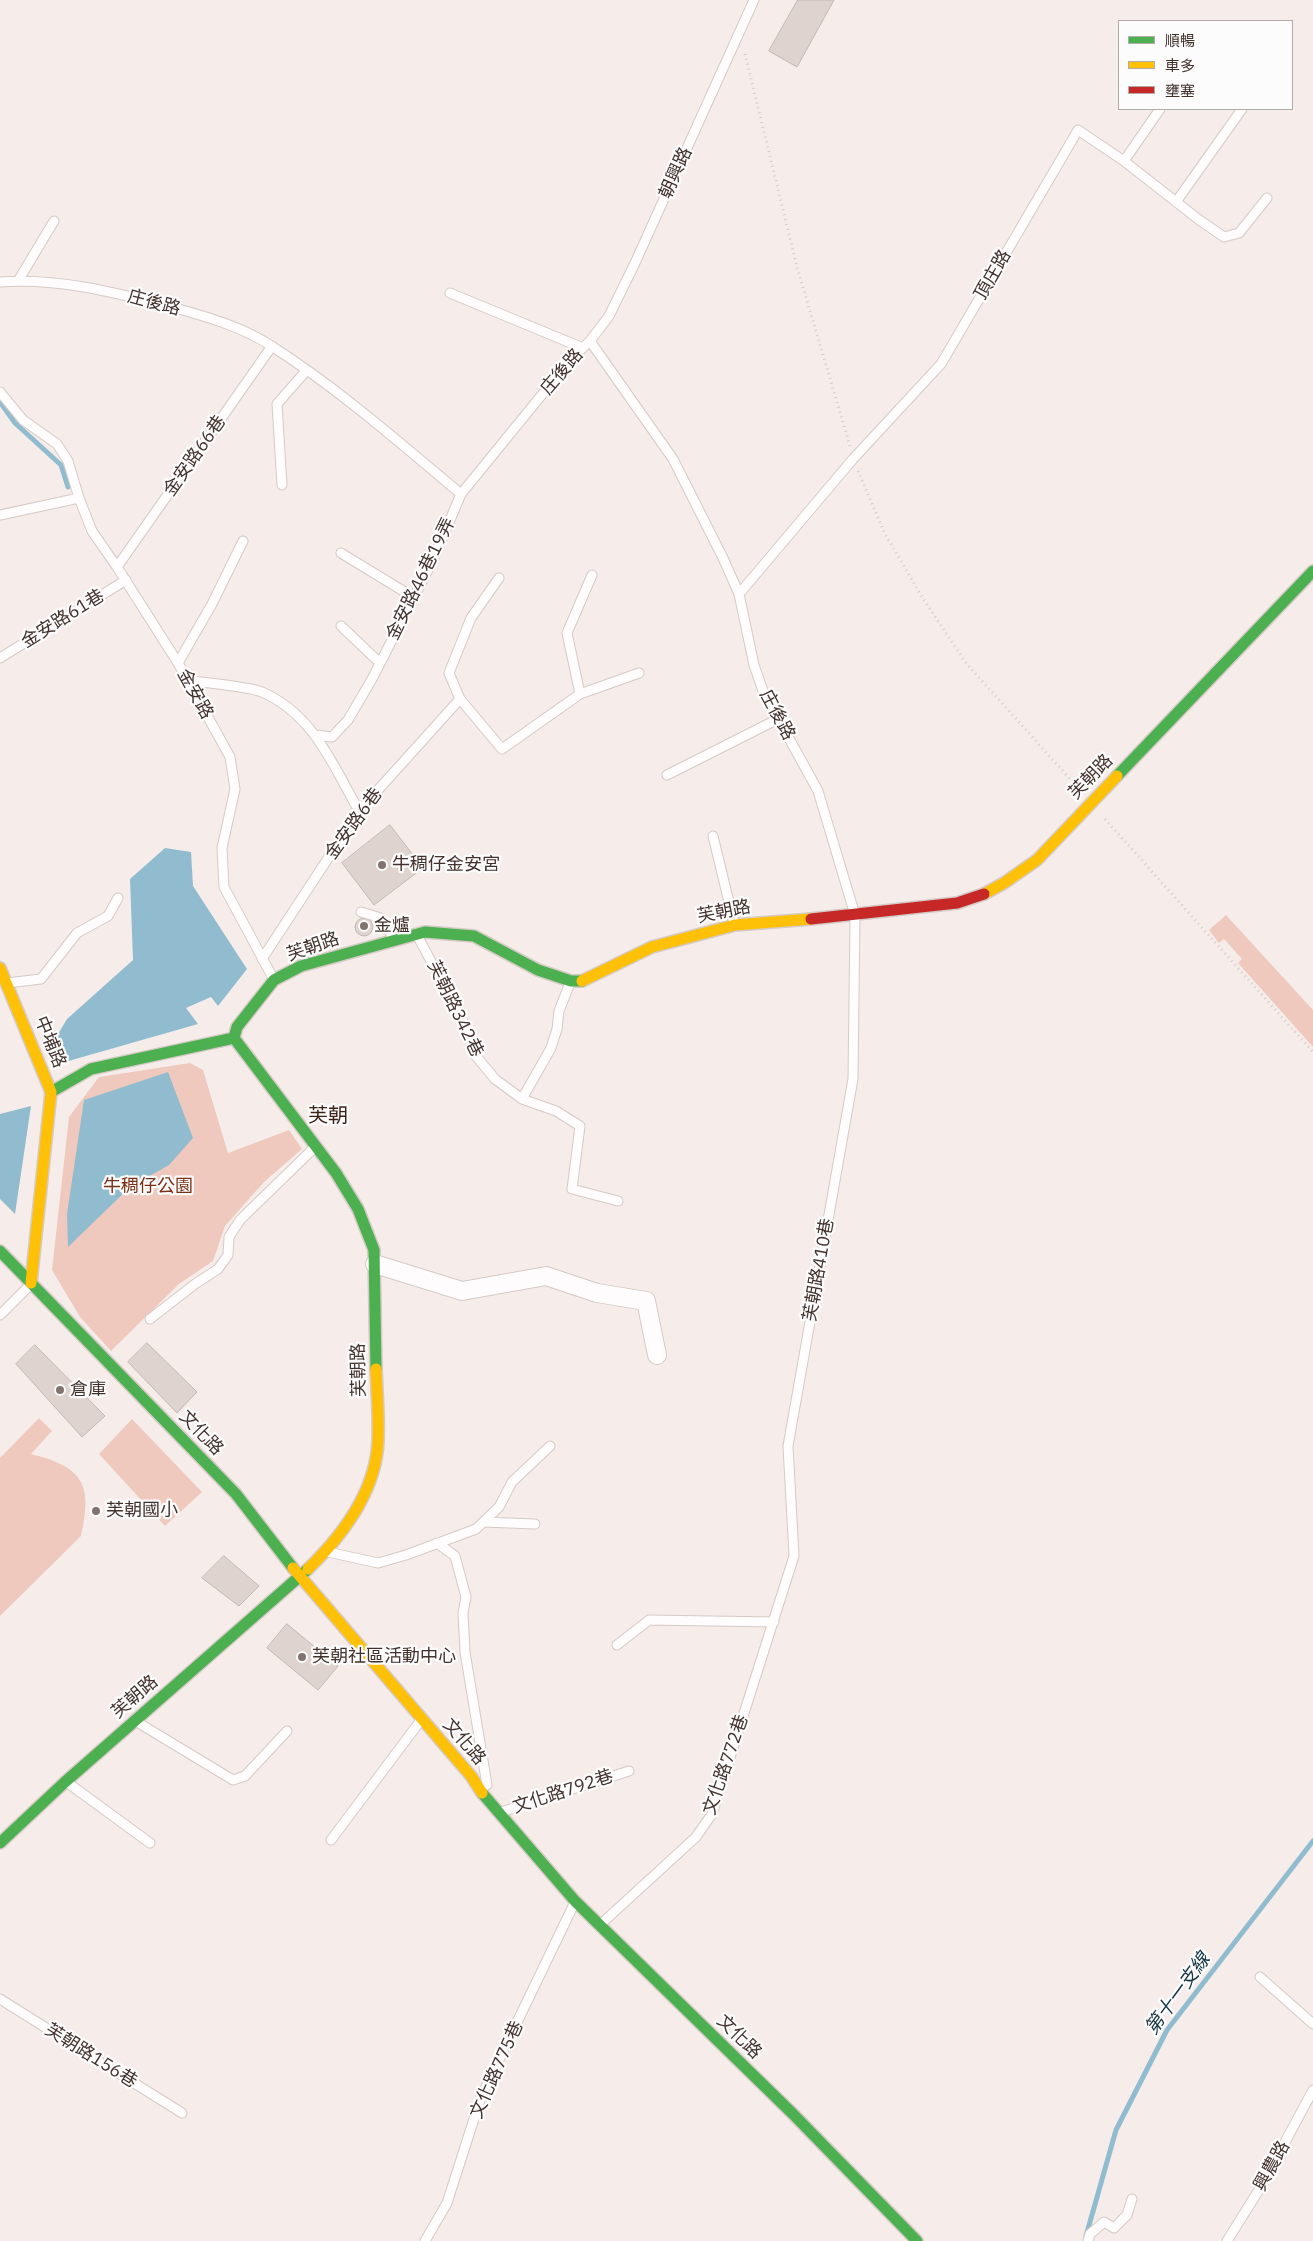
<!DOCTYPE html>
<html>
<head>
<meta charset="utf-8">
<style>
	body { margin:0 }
	#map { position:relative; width:1313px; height:2241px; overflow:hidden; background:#f6edea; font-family:"IBM Plex Sans","Noto Sans TC",sans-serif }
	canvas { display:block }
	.legend { position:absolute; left:1118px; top:20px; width:175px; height:90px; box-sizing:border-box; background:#fcfcfc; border:1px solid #b2aba9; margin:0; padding:6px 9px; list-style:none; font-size:15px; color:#42322d }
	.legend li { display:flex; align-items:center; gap:10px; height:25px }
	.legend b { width:25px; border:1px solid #b2aba9 }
</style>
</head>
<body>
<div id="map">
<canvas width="1313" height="2241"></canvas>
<ul class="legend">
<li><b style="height:6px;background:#4caf50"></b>順暢</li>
<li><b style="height:6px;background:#ffc107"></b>車多</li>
<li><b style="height:6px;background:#c62828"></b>壅塞</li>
</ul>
</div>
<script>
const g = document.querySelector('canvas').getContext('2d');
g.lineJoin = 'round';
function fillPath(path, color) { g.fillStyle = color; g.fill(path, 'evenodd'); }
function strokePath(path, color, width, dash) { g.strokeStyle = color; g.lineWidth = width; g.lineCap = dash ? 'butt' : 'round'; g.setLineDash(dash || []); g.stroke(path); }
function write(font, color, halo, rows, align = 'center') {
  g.font = font + ' "IBM Plex Sans","Noto Sans TC",sans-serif'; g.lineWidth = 4.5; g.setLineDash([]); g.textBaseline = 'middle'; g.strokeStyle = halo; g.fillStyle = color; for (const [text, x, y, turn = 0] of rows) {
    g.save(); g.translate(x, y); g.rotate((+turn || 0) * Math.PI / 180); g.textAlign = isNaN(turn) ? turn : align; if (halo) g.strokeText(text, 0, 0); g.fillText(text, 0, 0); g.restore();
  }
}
fillPath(new Path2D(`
	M1226 915 1313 1010V1047L1238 963 1242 959 1224 939 1219 943 1209 930Z
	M190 1063 203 1070 228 1153 289 1130 302 1149 264 1182 225 1226 213 1261 179 1284 111 1351 80 1317 52 1270 69 1117 99 1077Z
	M39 1418 52 1431 31 1454C83 1467 93 1484 81 1536L0 1616V1458Z
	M132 1419 202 1492 165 1526 99 1454Z`), '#efc9bd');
fillPath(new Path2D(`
	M165 848 191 852 193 886 247 969 218 1006 211 997 186 1008 198 1024 65 1062 55 1039 67 1019 133 960 130 879Z
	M168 1072 193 1138 169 1165 130 1187 68 1247 67 1214 84 1100Z
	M31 1106 15 1214 0 1199V1114Z`), '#91bcd0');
strokePath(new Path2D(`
	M0 402 15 423 61 465 68 487
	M1086 2236 1116 2130 1167 2030 1313 1841`), '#91bcd0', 5);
const building = new Path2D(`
	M798 0H834L797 67 769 51Z
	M390 825 423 868 374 905 342 863Z
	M355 927a9 9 0 1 1 18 0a9 9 0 1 1-18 0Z
	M147 1343 197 1392 177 1413 128 1362Z
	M35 1345 105 1416 82 1437 16 1364Z
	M224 1556 259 1586 239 1606 202 1578Z
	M287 1624 338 1666 318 1690 267 1648Z`);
fillPath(building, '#dfd3cf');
strokePath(building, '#c1b7b3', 1);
const lane = new Path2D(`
	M1124 161 1160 109
	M1176 202 1242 109
	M18 281 54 221
	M0 282C58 278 113 292 168 306 204 316 242 326 273 347 340 390 400 443 461 494L571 359 590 341 609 316 635 263 754 0
	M450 293 583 348
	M590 341 673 459 723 558 739 594 754 665 763 691 818 791 855 915 853 1079 788 1446 794 1556 712 1814 696 1837 601 1924
	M0 392 23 420 57 444 68 461 79 498 92 531 117 567 178 663 230 757 235 789 222 848 224 887 273 978
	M282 485 277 404 306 371
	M0 515 79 498
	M341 553 413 597
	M117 567 272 346
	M739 594 853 459 941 364 1078 130 1124 161 1198 219 1224 237 1239 233 1267 198
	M341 626 380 663
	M0 658 126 580
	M178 663 212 604 243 541
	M186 680C205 683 246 686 262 692 313 714 333 765 359 811
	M580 694 639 673
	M460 699 449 673 471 618 499 578
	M316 735 332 737 348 720 372 679 433 560 461 494
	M667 775 778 719
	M713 836 734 923
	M361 912 381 918 393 938
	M418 937 465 1025 475 1055 495 1079 522 1099 556 1111 580 1126 572 1189 618 1201
	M262 959 359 811 460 699 502 749 580 694 567 633 592 575
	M7 983 41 979 77 933 108 916 118 898
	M522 1099 551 1048 557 1029 559 1011 570 983
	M0 1315 30 1285
	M150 1319 195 1284 218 1269 228 1255 229 1237 240 1220 315 1147
	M483 1522 535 1524
	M437 1543 455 1556 466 1597 463 1613 465 1652 487 1785
	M328 1552 378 1563 406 1555 476 1529 499 1507 512 1482 550 1446
	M617 1645 649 1620 774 1622
	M137 1722 233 1780 245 1776 287 1731
	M68 1783 150 1843
	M501 1812 629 1771
	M331 1840 421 1720
	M1260 1977 1313 2024
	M0 1999 182 2113
	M425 2241 447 2203 481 2097 574 1904
	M1088 2241 1090 2234 1104 2222 1114 2228 1127 2215 1132 2199
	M1227 2241 1262 2185 1313 2090`);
const street = new Path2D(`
	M375 1264 462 1291 546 1276 597 1293 646 1301 657 1355`);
const fast = new Path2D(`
	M1117 776 1313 571
	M234 1038 237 1027 274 980 301 966 425 932 474 936 538 970 571 981H582
	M234 1038 336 1173 358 1209 374 1250 376 1369
	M51 1092 91 1069 234 1038
	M0 1251 236 1494 293 1568
	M482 1793 575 1901 793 2114 917 2241
	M0 1843 65 1782 308 1569`);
const slow = new Path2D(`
	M984 894 1004 883 1037 860 1117 776
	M0 968 51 1092 31 1283
	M582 981 652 947 735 925 811 919
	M293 1568 471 1776 482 1793
	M308 1569C343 1535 376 1492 378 1441 379 1417 377 1393 376 1369`);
const jam = new Path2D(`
	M811 919 957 903 984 894`);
strokePath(lane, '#d5cac6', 11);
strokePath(street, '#d5cac6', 20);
strokePath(fast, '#d5cac6', 14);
strokePath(slow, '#d5cac6', 14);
strokePath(jam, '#d5cac6', 14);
strokePath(new Path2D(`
	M745 54 797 267 850 446
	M858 471 885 534 922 597 966 663 1078 788
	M1105 819 1313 1052`), '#d1cdca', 3, [1, 4]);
strokePath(lane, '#fefcfc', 9);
strokePath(street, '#fefcfc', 18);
strokePath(fast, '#4caf50', 11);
strokePath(slow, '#ffc107', 11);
strokePath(jam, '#c62828', 11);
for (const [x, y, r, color] of [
	[382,865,5,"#81736f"],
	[364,926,5,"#81736f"],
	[60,1390,5,"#81736f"],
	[96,1511,5,"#81736f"],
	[302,1657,5,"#81736f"]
]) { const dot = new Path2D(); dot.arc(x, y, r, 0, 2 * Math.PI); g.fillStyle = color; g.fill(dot); strokePath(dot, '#fcfcfc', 2); }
write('18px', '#42322d', '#fcfcfc', [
	["朝興路",676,173,-66],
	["頂庄路",993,275,-60],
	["庄後路",154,303,15],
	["庄後路",562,372,-49],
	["金安路66巷",195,456,-55],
	["金安路46巷19弄",421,579,-64],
	["金安路61巷",63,619,-32],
	["金安路",195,694,61],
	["庄後路",777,715,62],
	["芙朝路",1091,777,-46],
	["金安路6巷",354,824,-54],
	["芙朝路",724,912,-11],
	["芙朝路",313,947,-19],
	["芙朝路342巷",455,1009,64],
	["中埔路",50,1042,68],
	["芙朝路410巷",819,1270,-80],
	["芙朝路",359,1370,-91],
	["文化路",201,1433,46],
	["芙朝路",135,1697,-41],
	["文化路",464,1742,49],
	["文化路772巷",726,1765,-71],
	["文化路792巷",563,1792,-18],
	["文化路",739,2037,44],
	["芙朝路156巷",91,2056,32],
	["文化路775巷",497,2070,-66],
	["興農路",1272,2166,-61]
]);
write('18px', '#42322d', '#fcfcfc', [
	["牛稠仔金安宮",392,865],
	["金爐",374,926],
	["倉庫",70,1390],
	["芙朝國小",106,1511],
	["芙朝社區活動中心",312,1657]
], 'left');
write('18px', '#793016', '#fcfcfc', [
	["牛稠仔公園",148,1187]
]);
write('italic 19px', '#153442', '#fcfcfc', [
	["第十一支線",1178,1994,-54]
]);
write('20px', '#3e2117', '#fcfcfc', [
	["芙朝",328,1116]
]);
</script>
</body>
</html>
